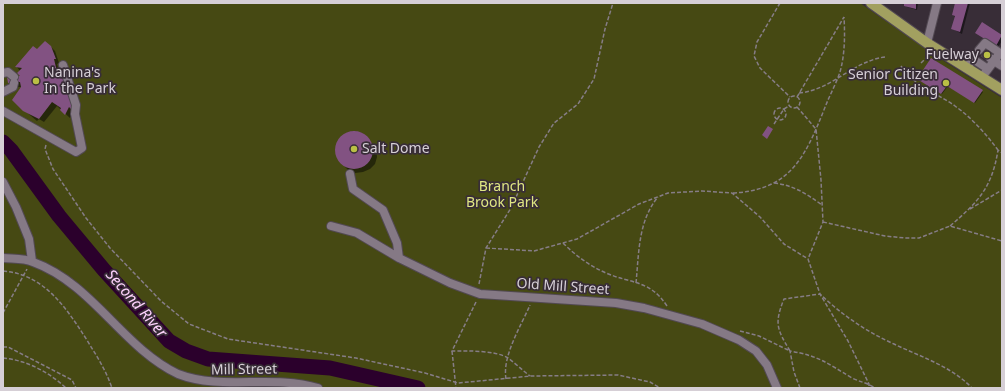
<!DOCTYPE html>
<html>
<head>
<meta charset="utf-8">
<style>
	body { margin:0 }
	#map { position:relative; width:1005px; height:391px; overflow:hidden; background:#382d37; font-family:"Noto Sans",sans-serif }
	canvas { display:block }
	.frame { position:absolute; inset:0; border:4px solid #d6cfd6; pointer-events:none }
</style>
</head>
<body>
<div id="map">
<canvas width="1005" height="391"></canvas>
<div class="frame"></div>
</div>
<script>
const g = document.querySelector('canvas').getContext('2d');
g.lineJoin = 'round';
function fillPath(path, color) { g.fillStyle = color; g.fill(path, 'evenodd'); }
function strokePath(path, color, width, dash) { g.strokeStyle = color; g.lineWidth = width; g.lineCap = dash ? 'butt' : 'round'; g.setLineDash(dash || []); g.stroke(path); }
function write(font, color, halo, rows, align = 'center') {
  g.font = font + ' "Noto Sans",sans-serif'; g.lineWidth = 3.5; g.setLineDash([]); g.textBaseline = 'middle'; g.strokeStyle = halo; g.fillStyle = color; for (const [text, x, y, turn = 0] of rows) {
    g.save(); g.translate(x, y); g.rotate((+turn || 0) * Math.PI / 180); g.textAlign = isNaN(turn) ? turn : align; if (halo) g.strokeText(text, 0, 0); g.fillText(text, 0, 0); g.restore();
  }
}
fillPath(new Path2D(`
	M3 3H860L939 58 1002 98V388H3Z`), '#464913');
fillPath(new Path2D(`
	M905 3H918L917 10 907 7Z
	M956 3H970L962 34 953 29 955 17 953 15Z
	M982 24 1002 36V41L998 47 979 34Z
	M50 46 55 51 59 63 57 64 60 76 65 80 74 111 70 118 57 106 44 122 39 119 37 121 17 104 22 87H13L9 83 21 77 20 71 17 67 37 50Z
	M932 59 983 92 975 103 948 86 942 94 919 80Z
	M355 131 362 133 368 138 376 149 377 157 375 164 370 169 363 172 355 173 348 170 338 159 336 153 338 140 348 132Z`), '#0007');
strokePath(new Path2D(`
	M3 142 11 150 59 216 104 270 169 341 186 351 208 359 330 368 418 388`), '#2b002c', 15);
fillPath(new Path2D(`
	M904 3H916V9L904 6Z
	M955 3H968L960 32 951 29 955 16 952 15Z
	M982 22 1002 35 996 46 975 33Z
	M45 41 51 46 56 59H54L58 76 59 74 61 75 60 77 63 79 73 106 71 109 69 107 65 115 60 110 61 108 52 102 39 119 23 111 12 100 21 87 20 82 8 83 7 77 20 76 17 73 22 68 15 67 33 46 37 49Z
	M931 58 983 90 974 103 947 86 941 94 917 79Z
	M768 126 773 129 767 139 762 135Z
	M335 150a19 19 0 1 1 38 0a19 19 0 1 1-38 0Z`), '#825282');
strokePath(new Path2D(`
	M983 53 990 58`), '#50454f', 8, [8, 4]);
const minor = new Path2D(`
	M927 43 937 3
	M979 50 985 43 1000 53 994 61 990 58
	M966 68 973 59 988 69
	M3 73 8 72 14 77
	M982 77 994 61 1002 66
	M3 92 13 87 14 83
	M3 111 76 152 82 148 75 114 76 105 63 65
	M350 174 353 189 383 210 397 243 399 258
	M3 182 16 207 29 239 32 261
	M331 226 357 233 399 258 450 283 480 294 616 303 644 308 702 324 739 340 756 351 767 365 777 388
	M3 258C12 259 24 258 33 262 93 284 122 347 178 374 222 391 271 374 318 388`);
const major = new Path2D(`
	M871 3 927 43 1002 90`);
strokePath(minor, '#524952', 10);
strokePath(major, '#524952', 12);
strokePath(new Path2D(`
	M780 3 757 42 754 56 760 68 790 97
	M921 63 929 55
	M901 66C914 86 937 93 955 106 972 118 986 134 998 150
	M799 93C832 90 853 61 885 57
	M788 102a6 6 0 1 1 12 0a6 6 0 1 1-12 0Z
	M797 97 844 17
	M797 107 816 129 821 180 823 222 808 259
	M774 114a6 6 0 1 1 12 0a6 6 0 1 1-12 0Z
	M774 124 784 109 789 106
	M46 145 45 149 53 169 86 218 110 248 161 301 189 324 228 339 356 358 425 373 458 383 531 376 618 375 650 382 660 388
	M774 183C793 185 807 194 822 205
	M733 193C753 192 773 187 789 172 808 154 818 124 828 100 832 91 837 81 840 72 845 54 845 35 844 17
	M970 209 1002 190
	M823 222 885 236 905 238H919L950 226 1002 241
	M950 226C978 202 992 188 998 150L1002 153
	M563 243C576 256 590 266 606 273 632 284 650 280 667 306
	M486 248 534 251 577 239 639 204 668 193 702 191 732 193 760 217 784 244 808 259 820 294 848 341 869 384V388
	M3 271C43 274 65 306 85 337 96 355 105 368 112 388
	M636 283C639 253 638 221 658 197
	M479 284 486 248 511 208 539 147 554 123 578 104 594 79 605 29 613 3
	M476 302 452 351C467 351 495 350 508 358 515 363 522 370 530 376
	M3 313 27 269
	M740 331 759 336 788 350
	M3 347H8L72 380 76 388
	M790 351C777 329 774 324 784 299L820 294C842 315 867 332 894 344 921 357 951 366 972 388
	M3 358C26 360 49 372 66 388
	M506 379C502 356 521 326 530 305
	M800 388 794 372 790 351C819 356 827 363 852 378 860 382 868 383 875 388`), '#867d86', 1.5, [4, 2]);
strokePath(minor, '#857985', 8);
strokePath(major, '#a2a060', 10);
strokePath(new Path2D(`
	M452 351 456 388`), '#867d86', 1.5, [4, 2]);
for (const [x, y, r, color] of [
	[987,55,4,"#bac045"],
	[36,81,4,"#bac045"],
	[946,83,4,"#bac045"],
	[354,149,4,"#bac045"]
]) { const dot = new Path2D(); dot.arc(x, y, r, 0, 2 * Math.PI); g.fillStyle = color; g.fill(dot); strokePath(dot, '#382d37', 1.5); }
write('14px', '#d6cfd6', '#382d37', [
	["Fuelway",979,55],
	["Nanina's",44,73,"left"],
	["In the Park",44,89,"left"],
	["Senior Citizen",938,75],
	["Building",938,91],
	["Salt Dome",362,149,"left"]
], 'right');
write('14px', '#dfe682', '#382d37', [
	["Branch",502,187],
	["Brook Park",502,203]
]);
write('14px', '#d6cfd6', '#382d37', [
	["Old Mill Street",563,287,4],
	["Mill Street",244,370,-1]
]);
write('italic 15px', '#ffd3fe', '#382d37', [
	["Second River",136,304,49]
]);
</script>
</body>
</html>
